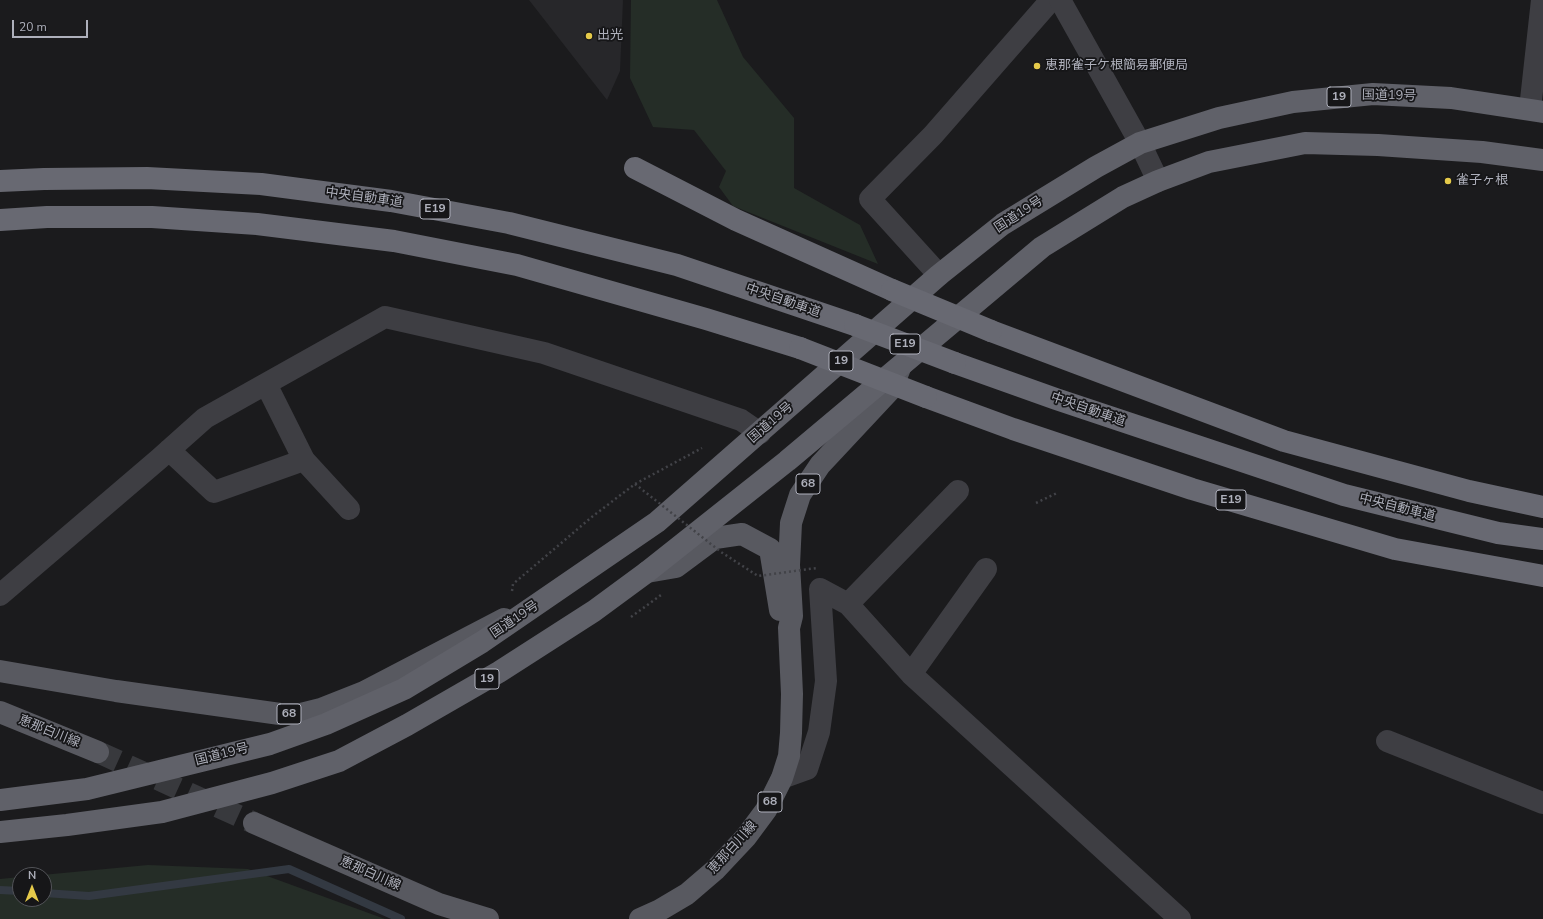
<!DOCTYPE html>
<html>
<head>
<meta charset="utf-8">
<style>
	body { margin:0 }
	#map { position:relative; width:1543px; height:919px; overflow:hidden; background:#1b1b1d; font-family:"Nunito Sans",sans-serif }
	canvas { display:block }
	.north { position:absolute; left:12px; top:867px; width:40px; height:40px; box-sizing:border-box; background:#161618; border:1px solid #535459; border-radius:50%; rotate:0deg; font-size:11px; font-weight:700; line-height:16px; text-align:center; color:#aeb0bb }
	.north::after { content:''; display:block; margin:auto; width:14px; height:18px; background:#e5ca4a; clip-path:polygon(50% 0,100% 100%,50% 72%,0 100%) }
	.scale { position:absolute; left:12px; top:20px; width:76px; height:18px; box-sizing:border-box; border:2px solid #aeb0bb; border-top:0; padding-left:5px; font-size:12px; line-height:14px; white-space:nowrap; color:#aeb0bb; -webkit-text-stroke:3px #161618; paint-order:stroke }
</style>
</head>
<body>
<div id="map">
<canvas width="1543" height="919"></canvas>
<div class="north">N</div>
<div class="scale">20 m</div>
</div>
<script>
const g = document.querySelector('canvas').getContext('2d');
g.lineJoin = 'round';
function fillPath(path, color) { g.fillStyle = color; g.fill(path, 'evenodd'); }
function strokePath(path, color, width, dash) { g.strokeStyle = color; g.lineWidth = width; g.lineCap = dash ? 'butt' : 'round'; g.setLineDash(dash || []); g.stroke(path); }
function write(font, color, halo, rows, align = 'center') {
  g.font = font + ' "Nunito Sans","Noto Sans JP",sans-serif'; g.lineWidth = 3.5; g.setLineDash([]); g.textBaseline = 'middle'; g.strokeStyle = halo; g.fillStyle = color; for (const [text, x, y, turn = 0] of rows) {
    g.save(); g.translate(x, y); g.rotate((+turn || 0) * Math.PI / 180); g.textAlign = isNaN(turn) ? turn : align; if (halo) g.strokeText(text, 0, 0); g.fillText(text, 0, 0); g.restore();
  }
}
fillPath(new Path2D(`
	M529 0H623L620 71 607 100Z`), '#27272a');
fillPath(new Path2D(`
	M631 0H717L743 57 794 118V188L860 225 878 264 733 206 719 187 726 171 694 130 653 127 630 78Z
	M148 865 248 869 385 919H0V879L20 877V899H44V875H42Z`), '#252d27');
strokePath(new Path2D(`
	M0 890 20 891
	M44 893 89 896 289 869 401 919`), '#333942', 8);
strokePath(new Path2D(`
	M98 752 254 823`), '#38393d', 22, [22, 11]);
strokePath(new Path2D(`
	M1036 503 1057 493
	M512 591 513 584 593 516 635 484 702 448
	M631 617 661 595`), '#424348', 2.5, [2, 3]);
strokePath(new Path2D(`
	M1530 109 1542 0
	M939 275 870 199 933 135 1051 0
	M266 384 304 460 349 509
	M169 450 214 492 304 460
	M0 595 159 459 205 418 385 317 544 353 741 420 760 433
	M848 604 958 491
	M911 674 1180 919
	M1387 741 1543 803
	M782 778 807 769 819 732 826 681 820 589 848 604 911 674 986 569`), '#3e3e43', 22);
strokePath(new Path2D(`
	M1060 0 1140 143 1158 181`), '#3e3e43', 22);
strokePath(new Path2D(`
	M647 572 676 567 715 538 742 534 770 549 780 610
	M0 671 116 691 280 714H301L321 709 364 692 504 619
	M0 712 98 752
	M254 823 439 904 488 919
	M640 919 660 910 687 894 715 870 746 837 766 810 782 778 789 756 791 733 792 694 789 628 792 616 789 565 791 523 800 495 820 465 892 388 900 368`), '#585960', 22);
strokePath(new Path2D(`
	M0 800 87 789 270 744 326 724 404 689 482 642 657 522 939 275 1003 224 1096 167 1140 143 1219 118 1293 102 1373 94 1451 98 1543 112
	M0 832 67 825 162 812 272 783 339 761 407 725 499 672 594 611 647 572 787 461 1042 247 1123 197 1158 181 1209 162 1305 143 1378 145 1482 152 1543 160`), '#606169', 22);
strokePath(new Path2D(`
	M635 168 736 220 892 290
	M0 181 44 179 147 178 261 184 391 201 509 223 677 265 855 325
	M0 220 47 217H152L257 224 394 241 517 265 706 319 800 348
	M991 331 1284 441 1469 491 1543 507
	M955 363 1056 399 1344 495 1498 533 1543 539
	M926 397 1013 429 1192 489 1395 549 1543 576`), '#686972', 22);
strokePath(new Path2D(`
	M635 484 721 552 758 576 817 568`), '#424348', 2.5, [2, 3]);
strokePath(new Path2D(`
	M892 290 991 331
	M855 325 955 363
	M800 348 926 397`), '#686972', 22);
for (const [x, y, r, color] of [
	[589,36,4,"#e5ca4a"],
	[1037,66,4,"#e5ca4a"],
	[1448,181,4,"#e5ca4a"]
]) { const dot = new Path2D(); dot.arc(x, y, r, 0, 2 * Math.PI); g.fillStyle = color; g.fill(dot); strokePath(dot, '#161618', 1.5); }
for (const [x, y, w] of [
	[1339,97,24],
	[435,209,30],
	[905,344,30],
	[841,361,24],
	[808,484,24],
	[1231,500,30],
	[487,679,24],
	[289,714,24],
	[770,802,24]
]) { const box = new Path2D(); box.roundRect(x - w / 2, y - 10, w, 20, 3); g.fillStyle = '#161618'; g.fill(box); strokePath(box, '#aeb0bb', 1); }
write('bold 12px', '#aeb0bb', null, [
	["19",1339,97],
	["E19",435,209],
	["E19",905,344],
	["19",841,361],
	["68",808,484],
	["E19",1231,500],
	["19",487,679],
	["68",289,714],
	["68",770,802]
]);
write('13px', '#aeb0bb', '#161618', [
	["出光",597,36],
	["恵那雀子ケ根簡易郵便局",1045,66],
	["雀子ヶ根",1456,181]
], 'left');
write('13px', '#aeb0bb', '#161618', [
	["国道19号",1389,96,1],
	["中央自動車道",364,198,8],
	["国道19号",1019,215,-33],
	["中央自動車道",783,301,19],
	["中央自動車道",1088,410,19],
	["国道19号",771,423,-41],
	["中央自動車道",1397,508,14],
	["国道19号",515,620,-34],
	["恵那白川線",49,732,22],
	["国道19号",222,755,-14],
	["恵那白川線",733,848,-48],
	["恵那白川線",370,874,24]
]);
</script>
</body>
</html>
